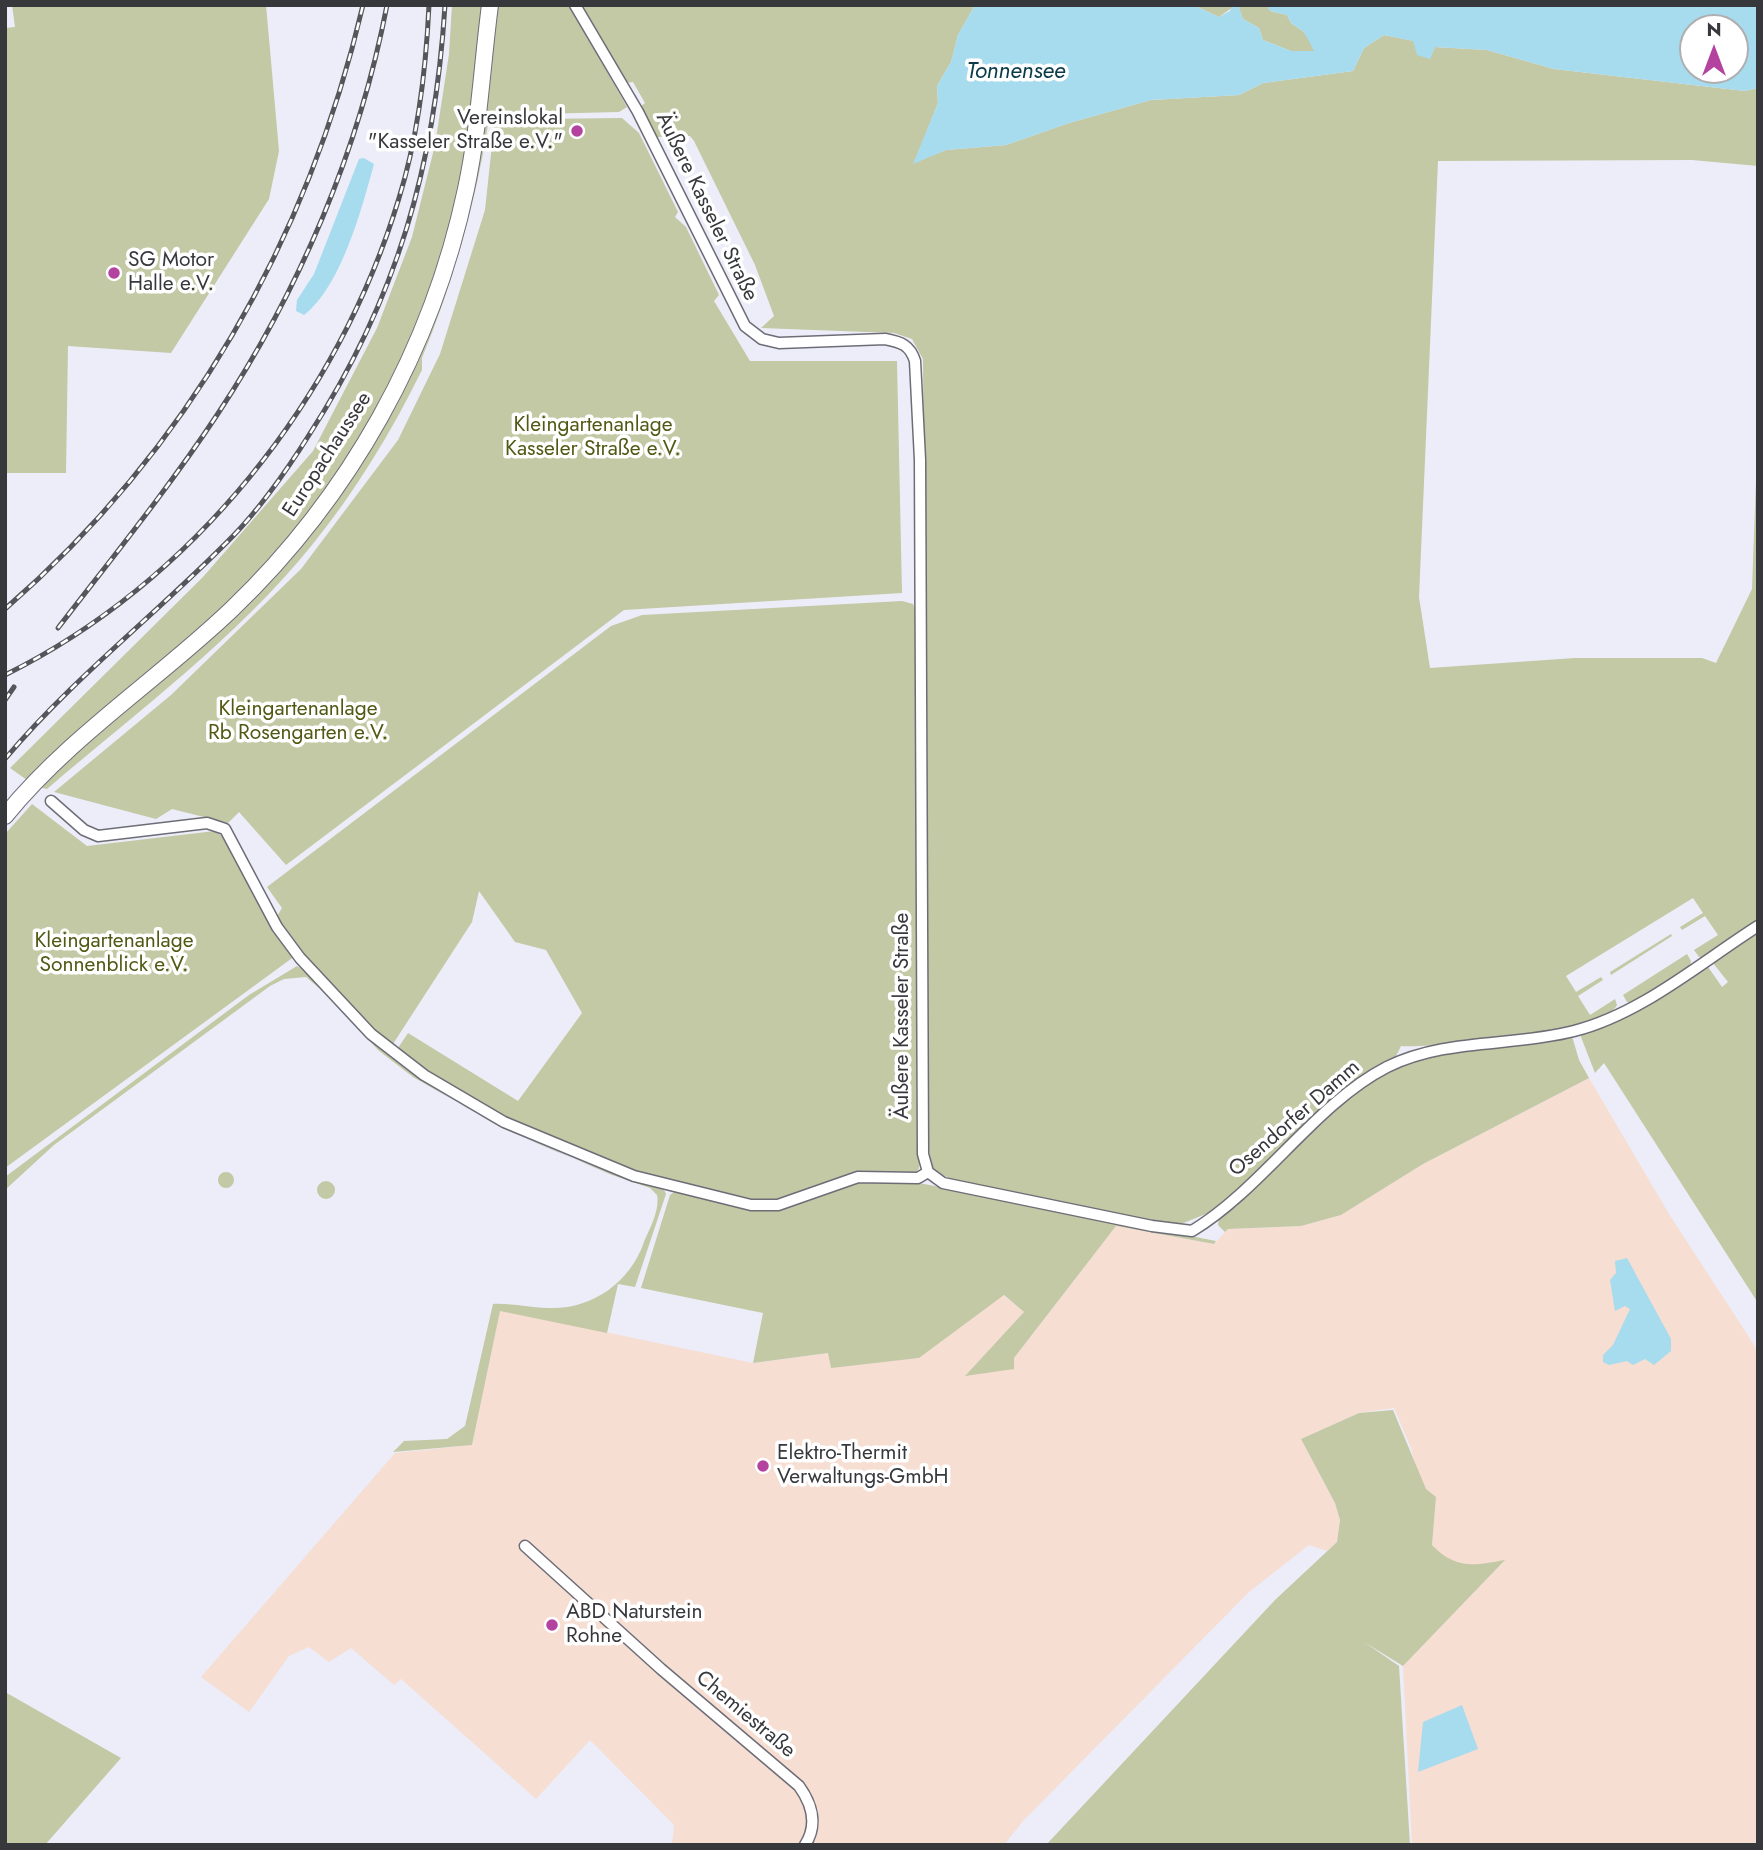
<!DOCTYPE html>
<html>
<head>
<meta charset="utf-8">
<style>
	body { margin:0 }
	#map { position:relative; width:1763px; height:1850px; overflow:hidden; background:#ecedf8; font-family:Jost,sans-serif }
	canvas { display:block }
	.frame { position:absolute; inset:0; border:7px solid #37383c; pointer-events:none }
	.north { position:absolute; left:1679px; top:14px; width:70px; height:70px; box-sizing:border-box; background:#fff; border:2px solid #afafb1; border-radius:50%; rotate:0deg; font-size:19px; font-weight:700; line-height:28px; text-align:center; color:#37383c }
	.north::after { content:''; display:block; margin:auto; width:24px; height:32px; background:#b3439f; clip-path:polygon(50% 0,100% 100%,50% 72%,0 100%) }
</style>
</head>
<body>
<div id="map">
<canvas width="1763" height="1850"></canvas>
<div class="frame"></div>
<div class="north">N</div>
</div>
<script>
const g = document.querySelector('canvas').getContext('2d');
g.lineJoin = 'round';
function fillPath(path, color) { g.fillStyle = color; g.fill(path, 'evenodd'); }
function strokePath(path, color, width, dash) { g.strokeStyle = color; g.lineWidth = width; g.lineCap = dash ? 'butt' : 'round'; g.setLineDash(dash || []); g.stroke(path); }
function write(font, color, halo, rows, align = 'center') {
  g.font = font + ' Jost,sans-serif'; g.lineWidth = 7; g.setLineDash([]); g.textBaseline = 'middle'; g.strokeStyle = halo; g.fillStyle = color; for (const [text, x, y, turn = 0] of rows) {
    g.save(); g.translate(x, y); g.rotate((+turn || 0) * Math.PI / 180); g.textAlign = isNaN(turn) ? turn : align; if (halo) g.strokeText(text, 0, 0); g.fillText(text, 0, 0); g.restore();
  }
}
fillPath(new Path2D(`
	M1589 1078 1669 1214 1758 1351V1845H1412L1403 1666 1504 1561 1475 1566 1446 1560 1432 1545 1436 1497 1422 1490 1411 1448 1394 1408 1359 1413 1301 1439 1335 1503 1340 1520 1337 1542 1327 1551 1309 1545 1249 1592 1023 1821 1004 1845H672L674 1825 590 1740 536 1799 401 1679 394 1685 351 1648 329 1662 309 1647 289 1656 249 1712 201 1677 395 1453 472 1445 500 1310 753 1363 829 1353 831 1367 919 1358 1003 1295 1024 1312 966 1375 1014 1358 1116 1226 1214 1244 1228 1229 1301 1226 1341 1215 1423 1164Z`), '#f6ded3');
fillPath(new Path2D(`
	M12 5H266L279 151 269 199 171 353 68 346 66 473H5V28L15 27Z
	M452 5H485L466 158 437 277 389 391 328 492 251 584 27 780 10 768 203 577 313 451 377 328 412 237 435 145 449 54Z
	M497 5H569L627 107 619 112 537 114 536 119 622 118 639 133 678 212 675 217 686 227 719 295 714 301 750 361H897L902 593 624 610 286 865 239 812 228 823 172 809 156 819 54 792 171 695 301 569 398 440 440 354 485 210 494 126 488 125C475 206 453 282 422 358V370C392 431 355 492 312 545 237 638 137 712 47 789L38 787 278 570 436 311Z
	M578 5H975L958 35 951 62 937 86 938 103 914 163 946 150 1006 145 1069 123 1151 100 1239 95 1263 83 1353 71 1364 48 1384 35 1414 41 1430 58 1435 47 1487 50 1554 69 1745 91 1758 88V166L1692 160 1438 161 1419 597 1430 668 1575 658H1702L1716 663 1752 589 1758 426V923L1703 958 1699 957 1694 950 1718 935 1705 916 1682 930 1680 927 1703 913 1693 898 1566 976 1576 992 1601 977 1603 980 1578 996 1590 1015 1615 999 1617 1005C1604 1033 1435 1048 1401 1046L1394 1060 1346 1090 1213 1211 1181 1224 1148 1221 955 1181 933 1170 927 1140 923 359 912 339 894 333 761 328 774 316 755 265 694 141 690 136 656 137 640 107 645 103 633 82 625 83Z
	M1193 5H1236L1219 17Z
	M1238 5H1267L1270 11 1287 15 1291 23 1304 32 1316 51H1291L1263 40 1259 28 1243 19Z
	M902 601 913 604 915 609 919 1168 916 1173H865L792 1199 754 1202 656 1180 509 1121 435 1078 398 1048 408 1033 518 1101 582 1013 546 950 515 942 479 891 472 922 391 1047 297 947 276 918 282 908 267 887 611 626 642 615Z
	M32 804 87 846 215 831 222 836 275 930 295 956 5 1168V834Z
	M1758 930V1303L1604 1063 1595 1073 1581 1037V1034L1706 964 1722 987 1728 982 1713 963 1715 956Z
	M1671 934 1672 936 1611 975 1610 972Z
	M1687 954 1691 961 1690 967 1634 1003 1627 1002 1623 995Z
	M297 966C331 983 357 1030 388 1055 466 1118 569 1161 664 1190L666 1194 635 1287 618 1284 607 1333 500 1311 472 1445 393 1452 404 1441 447 1439 465 1426 493 1304C511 1303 530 1308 548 1308 591 1310 630 1283 644 1242 650 1228 660 1210 657 1195L650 1188 612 1175 500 1127 413 1077 378 1050 325 993 306 977 284 979 270 986 54 1145 5 1190V1177L249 995Z
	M1572 1036 1579 1060 1589 1078 1423 1164 1341 1215 1301 1226 1228 1229 1225 1232 1218 1225 1219 1217 1237 1206 1244 1196 1351 1097 1394 1068 1444 1051Z
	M218 1180a8 8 0 1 1 16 0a8 8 0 1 1-16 0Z
	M317 1190a9 9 0 1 1 18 0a9 9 0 1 1-18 0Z
	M852 1182H914L1216 1241 1214 1244 1116 1226 1014 1358V1369L965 1376 1024 1312 1004 1295 919 1358 831 1368 828 1353 753 1363 763 1313 641 1288 670 1195 674 1192 750 1209Z
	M1393 1410 1426 1489 1436 1497 1432 1545C1455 1569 1473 1566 1505 1560L1403 1666 1364 1642 1399 1666 1410 1845H1046L1275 1600 1337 1542 1340 1520 1335 1503 1301 1439 1359 1413Z
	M5 1692 121 1758 45 1845H5Z`), '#c3c8a5');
fillPath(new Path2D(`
	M975 5H1193L1219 17 1230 11 1232 6 1238 5 1243 19 1259 28 1263 40 1291 51H1314L1304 32 1291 23 1287 15 1270 11 1267 5H1758V88L1745 91 1554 69 1487 50 1435 47 1430 59 1417 55 1413 41 1384 35 1364 48 1353 71 1263 83 1239 95 1151 100 1069 123 1006 145 946 150 913 164 938 103 937 86 951 62 958 35ZM1693 28H1735V70H1693Z
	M364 158 374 164C362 208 341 287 304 315L296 311 297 300 314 274 359 159Z
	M1627 1258 1671 1339V1351L1654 1365 1645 1359 1633 1365 1627 1361 1609 1365 1603 1362V1355L1613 1345 1630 1309 1625 1306 1615 1311 1610 1280 1616 1273 1615 1261Z
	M1462 1705 1478 1749 1418 1772 1423 1722Z`), '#a7dbee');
const minor = new Path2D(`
	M575 5 638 112 745 326 762 339 779 343 885 339C901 342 910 345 915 361L920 460 923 1154 928 1172 943 1183 1152 1226 1192 1231C1263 1188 1315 1104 1387 1067 1445 1038 1512 1047 1574 1031 1641 1014 1700 963 1758 926
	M51 801 84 830 98 836 207 823 225 829 277 927 300 958 371 1034 424 1075 504 1122 634 1176 751 1205H778L858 1177 918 1178 928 1172
	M525 1546 661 1669 799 1786C812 1804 818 1825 805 1845`);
const primary = new Path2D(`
	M5 816C70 736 159 679 232 609 350 496 432 349 466 189 479 129 482 66 490 5`);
strokePath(minor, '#6d6d77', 13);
strokePath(primary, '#6d6d77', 18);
strokePath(minor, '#fff', 10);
strokePath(primary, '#fff', 16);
const rail = new Path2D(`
	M5 609C188 450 308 240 363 5
	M58 628C112 558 168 489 217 415 299 291 359 151 387 5
	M5 675C194 581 339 398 399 198 418 137 426 69 429 5
	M5 700 14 687
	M5 759C73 678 159 612 233 536 262 506 287 470 309 435 397 299 435 166 445 5`);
strokePath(rail, '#55565b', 5);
strokePath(rail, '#fff', 2.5, [8]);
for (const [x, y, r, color] of [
	[577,131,7,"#b3439f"],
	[114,273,7,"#b3439f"],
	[763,1466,7,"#b3439f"],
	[552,1625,7,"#b3439f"]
]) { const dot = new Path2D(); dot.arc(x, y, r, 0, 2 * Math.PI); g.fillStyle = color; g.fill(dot); strokePath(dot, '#fff', 2.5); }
write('21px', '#37383c', '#fff', [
	["Vereinslokal",563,119,"right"],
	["\"Kasseler Straße e.V.\"",563,143,"right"],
	["SG Motor",128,261],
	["Halle e.V.",128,285],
	["Elektro-Thermit",777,1454],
	["Verwaltungs-GmbH",777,1478],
	["ABD Naturstein",566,1613],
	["Rohne",566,1637]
], 'left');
write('21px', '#37383c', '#fff', [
	["Äußere Kasseler Straße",706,207,64],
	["Europachaussee",328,455,-57],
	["Äußere Kasseler Straße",903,1016,-90],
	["Osendorfer Damm",1295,1119,-41],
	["Chemiestraße",745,1715,40]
]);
write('21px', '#525914', '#fff', [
	["Kleingartenanlage",593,426],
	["Kasseler Straße e.V.",593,450],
	["Kleingartenanlage",298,710],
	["Rb Rosengarten e.V.",298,734],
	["Kleingartenanlage",114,942],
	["Sonnenblick e.V.",114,966]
]);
write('italic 23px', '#0b3b48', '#fff', [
	["Tonnensee",1016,72]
]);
</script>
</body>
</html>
